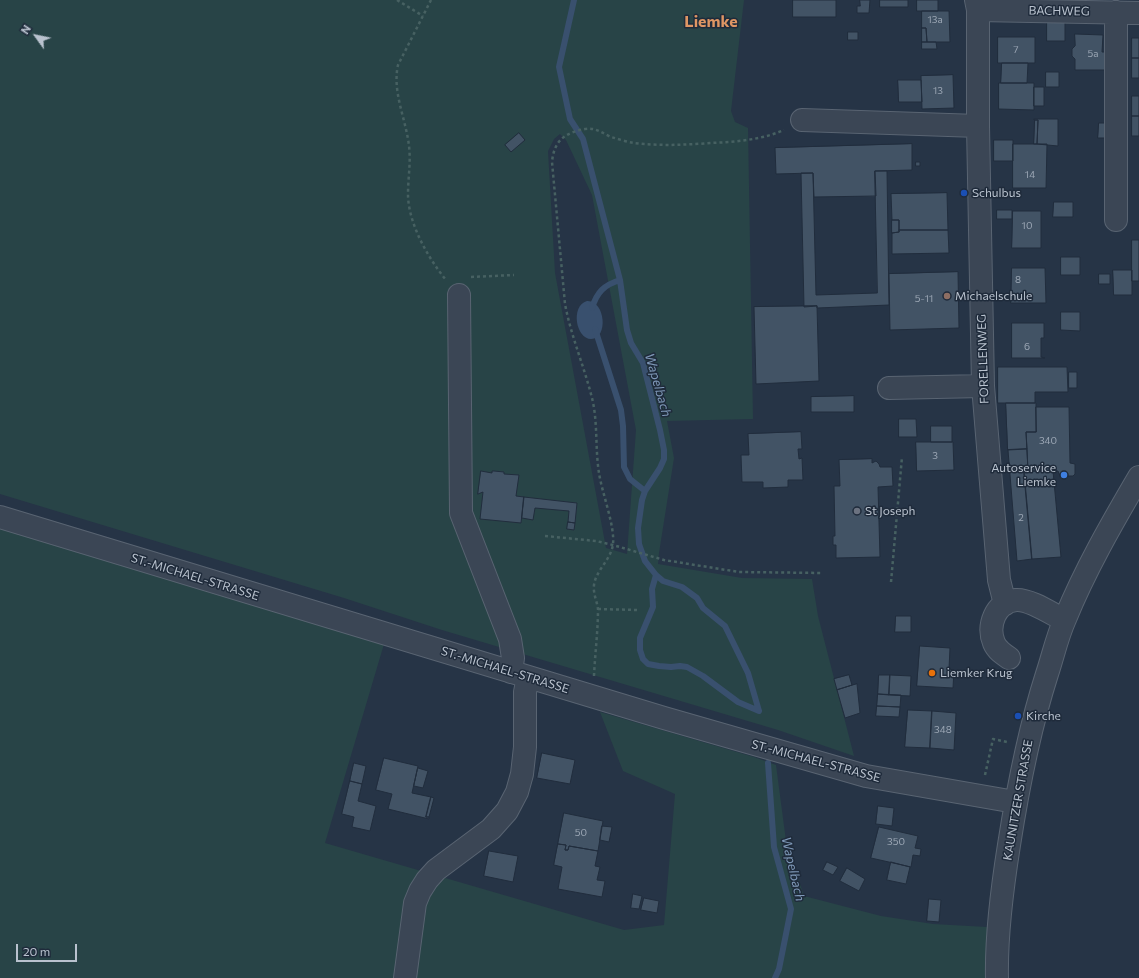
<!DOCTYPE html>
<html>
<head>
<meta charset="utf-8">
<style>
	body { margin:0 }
	#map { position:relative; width:1139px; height:978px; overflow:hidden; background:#263446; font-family:Commissioner,sans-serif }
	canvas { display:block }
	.north { position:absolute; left:16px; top:16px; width:40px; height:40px; -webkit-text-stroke:3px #1f2b3b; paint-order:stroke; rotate:303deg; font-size:11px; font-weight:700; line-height:16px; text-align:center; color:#b9c2ce }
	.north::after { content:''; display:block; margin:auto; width:14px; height:18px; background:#b9c2ce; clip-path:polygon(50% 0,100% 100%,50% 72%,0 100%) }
	.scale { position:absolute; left:16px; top:944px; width:61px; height:18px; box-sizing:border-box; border:2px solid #b9c2ce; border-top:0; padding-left:5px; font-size:12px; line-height:14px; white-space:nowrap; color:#b9c2ce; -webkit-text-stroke:3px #1f2b3b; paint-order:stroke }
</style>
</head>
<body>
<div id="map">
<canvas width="1139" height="978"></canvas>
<div class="north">N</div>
<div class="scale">20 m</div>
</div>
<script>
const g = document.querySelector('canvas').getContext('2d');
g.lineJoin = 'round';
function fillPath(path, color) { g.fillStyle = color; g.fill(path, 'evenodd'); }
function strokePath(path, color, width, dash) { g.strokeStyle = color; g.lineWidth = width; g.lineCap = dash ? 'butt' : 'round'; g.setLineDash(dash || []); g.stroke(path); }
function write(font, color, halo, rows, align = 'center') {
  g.font = font + ' Commissioner,sans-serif'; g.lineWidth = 3; g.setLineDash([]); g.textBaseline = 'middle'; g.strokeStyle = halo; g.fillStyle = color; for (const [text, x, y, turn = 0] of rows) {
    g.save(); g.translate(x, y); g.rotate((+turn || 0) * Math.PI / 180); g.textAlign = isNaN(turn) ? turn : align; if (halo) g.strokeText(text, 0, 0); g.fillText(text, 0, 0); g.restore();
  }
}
fillPath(new Path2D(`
	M0 0H744L731 111 735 122 748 128 753 419 667 421 674 458 659 553 658 564 742 578 812 579 818 616 854 756 778 730 442 630 344 598 0 494ZM560 134 566 140 592 195 636 430 627 554 606 548 555 273 548 151 554 139Z
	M0 526 384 644 325 843 624 930 664 925 675 794 623 771 600 712 754 757 776 765 786 841 804 896 881 916 933 924 987 927V978H0Z`), '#284447');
fillPath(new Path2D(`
	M587 301C605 300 609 338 591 339 576 339 570 306 587 301Z`), '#39506e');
strokePath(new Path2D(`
	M574 0 559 67 570 119 583 139 620 280 627 330 631 343 643 363 660 430 664 450V459L660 468 645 491 642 500 638 528 639 544 645 561 656 575 663 581 682 587 697 598 703 608 725 626 748 673 759 711
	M592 308C597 292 604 285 620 280
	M595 329 621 410 623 426 624 467 630 479 645 491
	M656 575 652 589 653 607 640 638V650L643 659 648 664 659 666 671 667 680 666 687 667 703 676 738 702 759 711
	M768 763 774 847 791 909 779 969 775 978`), '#39506e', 6);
const building = new Path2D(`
	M793 0H836V17H793Z
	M860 0H870L869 13H857V6H860Z
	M880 0H908V7H880Z
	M917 0H938V11H917Z
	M922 11H949L950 42H927L926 28H922Z
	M1047 22H1065V41H1047Z
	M922 28H926L927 42H922Z
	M848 32H858V40H848Z
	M1075 34 1103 35 1102 52H1114V70H1075V59L1072 56V49L1075 46Z
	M998 37H1035V63H998Z
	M1132 38H1139V58H1132Z
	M922 42H936L937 49H922Z
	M1132 58H1139V78H1132Z
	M1002 63H1028L1027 83H1001Z
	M1046 72H1059V87H1046Z
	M953 75 954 108 922 109 921 76Z
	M898 80H921L922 102H899Z
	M999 83H1034V110L999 109Z
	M1034 87H1044V106H1034Z
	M1132 96H1139V116H1132Z
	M1132 116H1139V136H1132Z
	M1034 119H1058V146L1037 144 1038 120H1035Z
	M1035 120H1038L1037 144H1034Z
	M1099 123H1112V138H1098Z
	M519 133 525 140 511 152 505 145Z
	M994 140H1013V161H994Z
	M912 144V170L875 171 876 196 814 197 813 173 776 174 775 148Z
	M1013 144H1047L1046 188H1013Z
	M916 162H920V166H916Z
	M875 171H887L889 305 817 308V306L804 307 801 173H813L816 295 877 293Z
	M947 193 948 230H899V220H892L891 194Z
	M1054 202H1073V217H1053Z
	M997 210H1012V219H997Z
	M1013 211H1041V248H1012Z
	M892 220H899V232L892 233Z
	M899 230H948L949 253 892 254V233L899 232Z
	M1132 240H1139V281H1132Z
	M1061 257H1080V275H1061Z
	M1012 268H1045L1046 303H1011Z
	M1113 270H1132V295H1114Z
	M958 272 959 328 890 330 889 274Z
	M1099 274H1110V284H1099Z
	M817 306 819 381 756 384 754 307Z
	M1061 312H1080V331L1061 330Z
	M1012 323H1044V338H1041V357L1045 358H1012Z
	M998 367H1067L1068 392H1035V403H998Z
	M1069 372H1077V388H1069Z
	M854 396V412H811V397Z
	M1006 403H1036V432H1026L1027 449 1008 450Z
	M1036 407H1069L1070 463 1075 464V474L1073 476H1060L1058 471H1028L1026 432H1036Z
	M899 419H916L917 437H899Z
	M931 426H952V442H931Z
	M801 432 802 449H798L799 459 802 458 803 480H788V487L763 488V482H742L741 455H749L748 434Z
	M916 442H953L954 470 917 471Z
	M1027 449 1028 471H1024L1032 559 1017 561 1008 450Z
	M872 459V463L876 461 879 464 880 467H892L893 486 878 487 880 557 836 558V545H833V536H835L834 486H840L839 460Z
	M481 471 492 473V471H494L504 472V474L519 475 516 496 524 497 521 523 480 519 483 492 478 494Z
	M1024 471H1053L1061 557 1032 559Z
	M524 497 577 503 575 523 568 522 569 511 535 508 533 520 522 518Z
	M568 522 575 523 574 530 567 529Z
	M896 616H911V632H895Z
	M920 646 950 648 949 669 954 670 953 688 917 686Z
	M849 675 852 685 837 690 834 679Z
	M879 675H890L889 695 878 694Z
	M890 675 911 676 910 696 889 695Z
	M857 684 860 713 845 718 837 690Z
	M878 694 901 695 900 707 877 706Z
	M877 706 900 707 899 717 876 716Z
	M908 710 932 711 930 748 905 747Z
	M932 711 956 713 954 750 930 748Z
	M542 753 575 760 570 784 537 778Z
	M384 758 418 766 412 793 431 797 426 817H429V819L388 809 392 794 376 790Z
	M354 763 366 766 362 784 350 781Z
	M418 768 428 771 423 788 414 786Z
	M350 781 362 784 358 801 376 806 370 831 352 827 354 817 342 814Z
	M431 797 434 798 429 817H426Z
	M878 806 894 808 892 826 876 824Z
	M564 813 603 821 598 851 569 846 568 850H565L566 845 558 844Z
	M602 826 612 827 609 842 600 840Z
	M879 827 918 836 915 848 921 849 920 856 913 855 911 867 871 858Z
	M558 844 566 845 565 850H568L569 846 598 851 595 866 600 867 597 880 605 881 602 897 558 889 562 867 554 865Z
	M489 851 518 856 513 882 484 876Z
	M827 862 838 867 833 875 823 870Z
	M891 862 910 867 906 884 887 880Z
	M847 868 865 879 859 891 840 881Z
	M633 894 642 896 639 909 631 908Z
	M644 898 659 901 657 913 641 910Z
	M929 899 941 900 939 922 927 921Z`);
fillPath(building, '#425365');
strokePath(building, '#212d3d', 1);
const minor = new Path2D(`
	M976 0 978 10V126L983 386 999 580 1005 604
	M978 10 1139 13
	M1116 12V220
	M802 120 978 126
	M459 295 461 513 510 639 513 658 511 672
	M889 388 983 386
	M0 517 664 718 866 776 1015 802
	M1009 658C1003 654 997 650 994 643 987 626 995 602 1016 600 1030 599 1052 614 1064 620
	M405 978 415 903 420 891 427 880 436 870 491 829 507 811 517 792 522 774 525 747V692L528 677
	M997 978C996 934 1002 889 1009 845 1018 787 1029 730 1047 674 1053 656 1057 637 1065 619 1085 570 1112 523 1139 477`);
strokePath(minor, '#596472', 24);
strokePath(new Path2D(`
	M397 0 423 16
	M431 0 398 65C392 92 406 119 409 146 411 162 408 178 408 194 408 223 428 258 446 280
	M471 277 514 275
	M545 536 596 541 613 545 664 560 739 572 823 573
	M891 582 902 457
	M598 609 637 610
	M594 676C595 654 598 631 598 609 597 601 593 594 594 585 596 570 611 560 613 544 615 526 602 493 599 473 595 448 598 422 592 398 584 366 571 336 565 304L552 162C554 141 564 133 585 129 595 127 602 133 611 137 618 139 627 142 634 143 660 146 684 145 710 143 735 142 761 140 784 130
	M985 775 993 739 1007 742`), '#476162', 2.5, [3, 3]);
strokePath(minor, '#3b4655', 22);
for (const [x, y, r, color] of [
	[964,193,4,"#1a4fb4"],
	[947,296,4,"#8d6e63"],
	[1064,475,4,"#3f7fe0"],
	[857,511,4,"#6b7280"],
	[932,673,4,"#e8710a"],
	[1018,716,4,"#1a4fb4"]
]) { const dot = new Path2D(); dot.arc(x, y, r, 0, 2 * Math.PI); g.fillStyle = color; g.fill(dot); strokePath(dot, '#1f2b3b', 1.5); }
write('10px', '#9ba6b4', null, [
	["13a",935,20],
	["7",1016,50],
	["5a",1093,54],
	["13",938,91],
	["14",1030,175],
	["10",1027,226],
	["8",1018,280],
	["5-11",924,299],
	["6",1027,347],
	["340",1048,441],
	["3",935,456],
	["2",1021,518],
	["348",943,730],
	["50",581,833],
	["350",896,842]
]);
write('12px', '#b9c2ce', '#1f2b3b', [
	["BACHWEG",1059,11,1],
	["FORELLENWEG",983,359,-92],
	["ST.-MICHAEL-STRASSE",195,577,17],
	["ST.-MICHAEL-STRASSE",505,670,17],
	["ST.-MICHAEL-STRASSE",816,761,15],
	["KAUNITZER STRASSE",1018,800,-80]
]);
write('12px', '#b9c2ce', '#1f2b3b', [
	["Schulbus",972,193],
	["Michaelschule",955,296],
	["Autoservice",1056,468,"right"],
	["Liemke",1056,482,"right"],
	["St Joseph",865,511],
	["Liemker Krug",940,673],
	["Kirche",1026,716]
], 'left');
write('italic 13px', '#7e98b7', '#1f2b3b', [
	["Wapelbach",658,385,74],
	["Wapelbach",793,869,77]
]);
write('bold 16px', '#de9664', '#1f2b3b', [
	["Liemke",711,22]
]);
</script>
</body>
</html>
